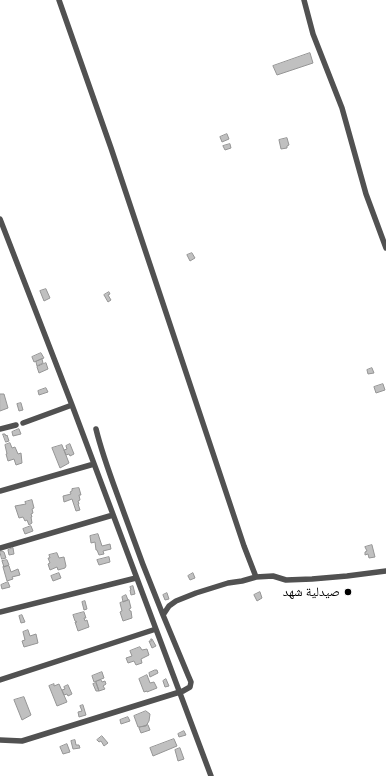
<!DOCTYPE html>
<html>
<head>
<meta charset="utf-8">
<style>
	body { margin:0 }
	canvas { display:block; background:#fff }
</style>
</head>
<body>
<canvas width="386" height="776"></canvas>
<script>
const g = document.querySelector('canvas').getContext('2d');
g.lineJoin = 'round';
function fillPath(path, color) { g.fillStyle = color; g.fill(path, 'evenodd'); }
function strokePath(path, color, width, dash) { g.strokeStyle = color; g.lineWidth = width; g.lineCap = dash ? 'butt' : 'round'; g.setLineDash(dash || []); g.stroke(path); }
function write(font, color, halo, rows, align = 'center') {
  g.font = font + ' "Public Sans","Noto Naskh Arabic",sans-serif'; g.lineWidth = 3.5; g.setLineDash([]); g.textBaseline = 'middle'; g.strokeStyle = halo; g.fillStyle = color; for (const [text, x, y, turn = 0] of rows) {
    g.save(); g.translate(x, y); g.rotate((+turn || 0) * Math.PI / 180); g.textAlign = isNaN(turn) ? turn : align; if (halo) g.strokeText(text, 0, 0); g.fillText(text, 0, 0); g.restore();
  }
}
const building = new Path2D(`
	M310 53 313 63 277 75 273 66Z
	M227 134 229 139 222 142 220 137Z
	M287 138 289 145 287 146V148L281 149 279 140Z
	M230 144 231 148 225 150 223 146Z
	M192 253 195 258 190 261 187 255Z
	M46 289 50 298 44 301 40 291Z
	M109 292 110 294 108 295 111 300 108 302 104 295Z
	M41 353 44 358 34 362 32 357Z
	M42 359 43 363 37 366 36 362Z
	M46 363 48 369 39 373 37 367Z
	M372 368 374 373 368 374 367 370Z
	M383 384 385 390 376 393 374 387Z
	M46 388 48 392 39 395 38 391Z
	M0 394H4L8 408 0 411Z
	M21 403 23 410 19 411 17 404Z
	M19 429 21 434 13 436 12 432Z
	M3 434H5L6 436 7 435 9 441 6 442Z
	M10 443 12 448 15 447 18 454 21 453 22 463 16 465 14 459 8 461 6 454H7L5 445Z
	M70 444 74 454 70 456 69 454 66 455 64 450 67 449 66 446Z
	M62 445 69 463 60 468 52 448Z
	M79 488 81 495H79L80 500 78 501 79 504H78L80 510 76 511 72 499 64 502 63 496 71 494 70 492 72 491V489Z
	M32 500 34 508 32 509 33 513 31 514 32 517H31L32 523 29 525 27 520 25 521 23 517 19 518 15 506 26 504 25 502Z
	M31 526 33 531 25 534 23 529Z
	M98 534 102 546 110 544 111 549 103 551 104 554 99 555 97 550H96L95 542 91 543 90 536Z
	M372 545 375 557 369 558 368 554 365 555V552L367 551 365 547Z
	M13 548 14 554 9 555 8 550Z
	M0 551H2L4 552 6 558 2 559Z
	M57 553 59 558 64 557 66 566 65 568 58 570 57 567 50 570 48 564 50 563 48 558H50L49 555Z
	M109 557 110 562 99 565 97 560Z
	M7 560 9 565 4 567 2 561Z
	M9 566 11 572 18 569 20 575 12 577 13 579 7 581 3 567Z
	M59 573 61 578 53 581 51 576Z
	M193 573 195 578 190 580 188 576Z
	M8 582 10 587 2 589 1 585Z
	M133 586 135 594 131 595 130 590H131L130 587Z
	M260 592 262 598 257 601 254 595Z
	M167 593 169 599 165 600 163 595Z
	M126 595 128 600 123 602 122 597Z
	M129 600 131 608 129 609 130 611H131L132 618 123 621 120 612 122 611 120 603Z
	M85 601 87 609 84 610 82 602Z
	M84 612 86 618H84L85 621 87 620 89 627 78 631 75 622H77L75 621 73 615Z
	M22 615 25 622 21 623 19 616Z
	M28 630 30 636 36 634 38 643 24 647 22 641 25 640 23 632Z
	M151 639H152L156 646 152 648 149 641H151Z
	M140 647 142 650 147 649 149 655 141 659 142 663 136 665 134 661 128 663 126 658 132 656 130 651Z
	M155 670H157L158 673 150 677 149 673Z
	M102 672 104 678 94 682 92 676Z
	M147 675 150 683 154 682 157 688 147 692V691L144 692 139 679Z
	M166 679 169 686 165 687 163 681Z
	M101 680 102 682 105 681 106 684 103 686 105 689 99 691 96 682Z
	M96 683 99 691H96L93 684Z
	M54 684V686L59 684 67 702 57 706 49 686Z
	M68 685 72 694 68 696 67 694 64 695 62 690 65 689 64 687Z
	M24 697 31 715 22 720 14 700Z
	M83 705 86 715 79 717 78 712 82 711 80 706Z
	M146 711 150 714 149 721 146 726 138 727 134 716Z
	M128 717 130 721 121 724 120 720Z
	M148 725 150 730 141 733 139 728Z
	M184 731 186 735 179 737 178 734Z
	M102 736 108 743 104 746 101 741 99 742 97 740Z
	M174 739 177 746 153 756 150 748Z
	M75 740 76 745H79L80 748 73 749 71 741Z
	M67 744 70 752 63 754 60 747Z
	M180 748 184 759 178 761 175 750Z`);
fillPath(building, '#c0c0c0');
strokePath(building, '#959595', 1);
strokePath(new Path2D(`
	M59 0 111 148 244 546 256 577
	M304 0 313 34 342 108 366 194 386 248
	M0 219 72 405 211 776
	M23 423 72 405
	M0 429 16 425
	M96 429C103 458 114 485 124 513 136 547 149 581 163 615
	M0 491 94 464
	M0 548 113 515
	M0 612 136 578
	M0 680 156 629
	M0 740 22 741 183 691 190 687 191 682 188 675 163 615 169 606 176 601 196 593 228 583 242 581 256 577 273 576 286 580 312 579 347 576 386 571`), '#515151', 5.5);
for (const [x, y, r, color] of [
	[348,592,4,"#000"]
]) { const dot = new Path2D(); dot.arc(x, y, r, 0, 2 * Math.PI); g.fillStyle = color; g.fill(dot); strokePath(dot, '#fff', 1.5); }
write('13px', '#000', '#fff', [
	["صيدلية شهد",340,592]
], 'right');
</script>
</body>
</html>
